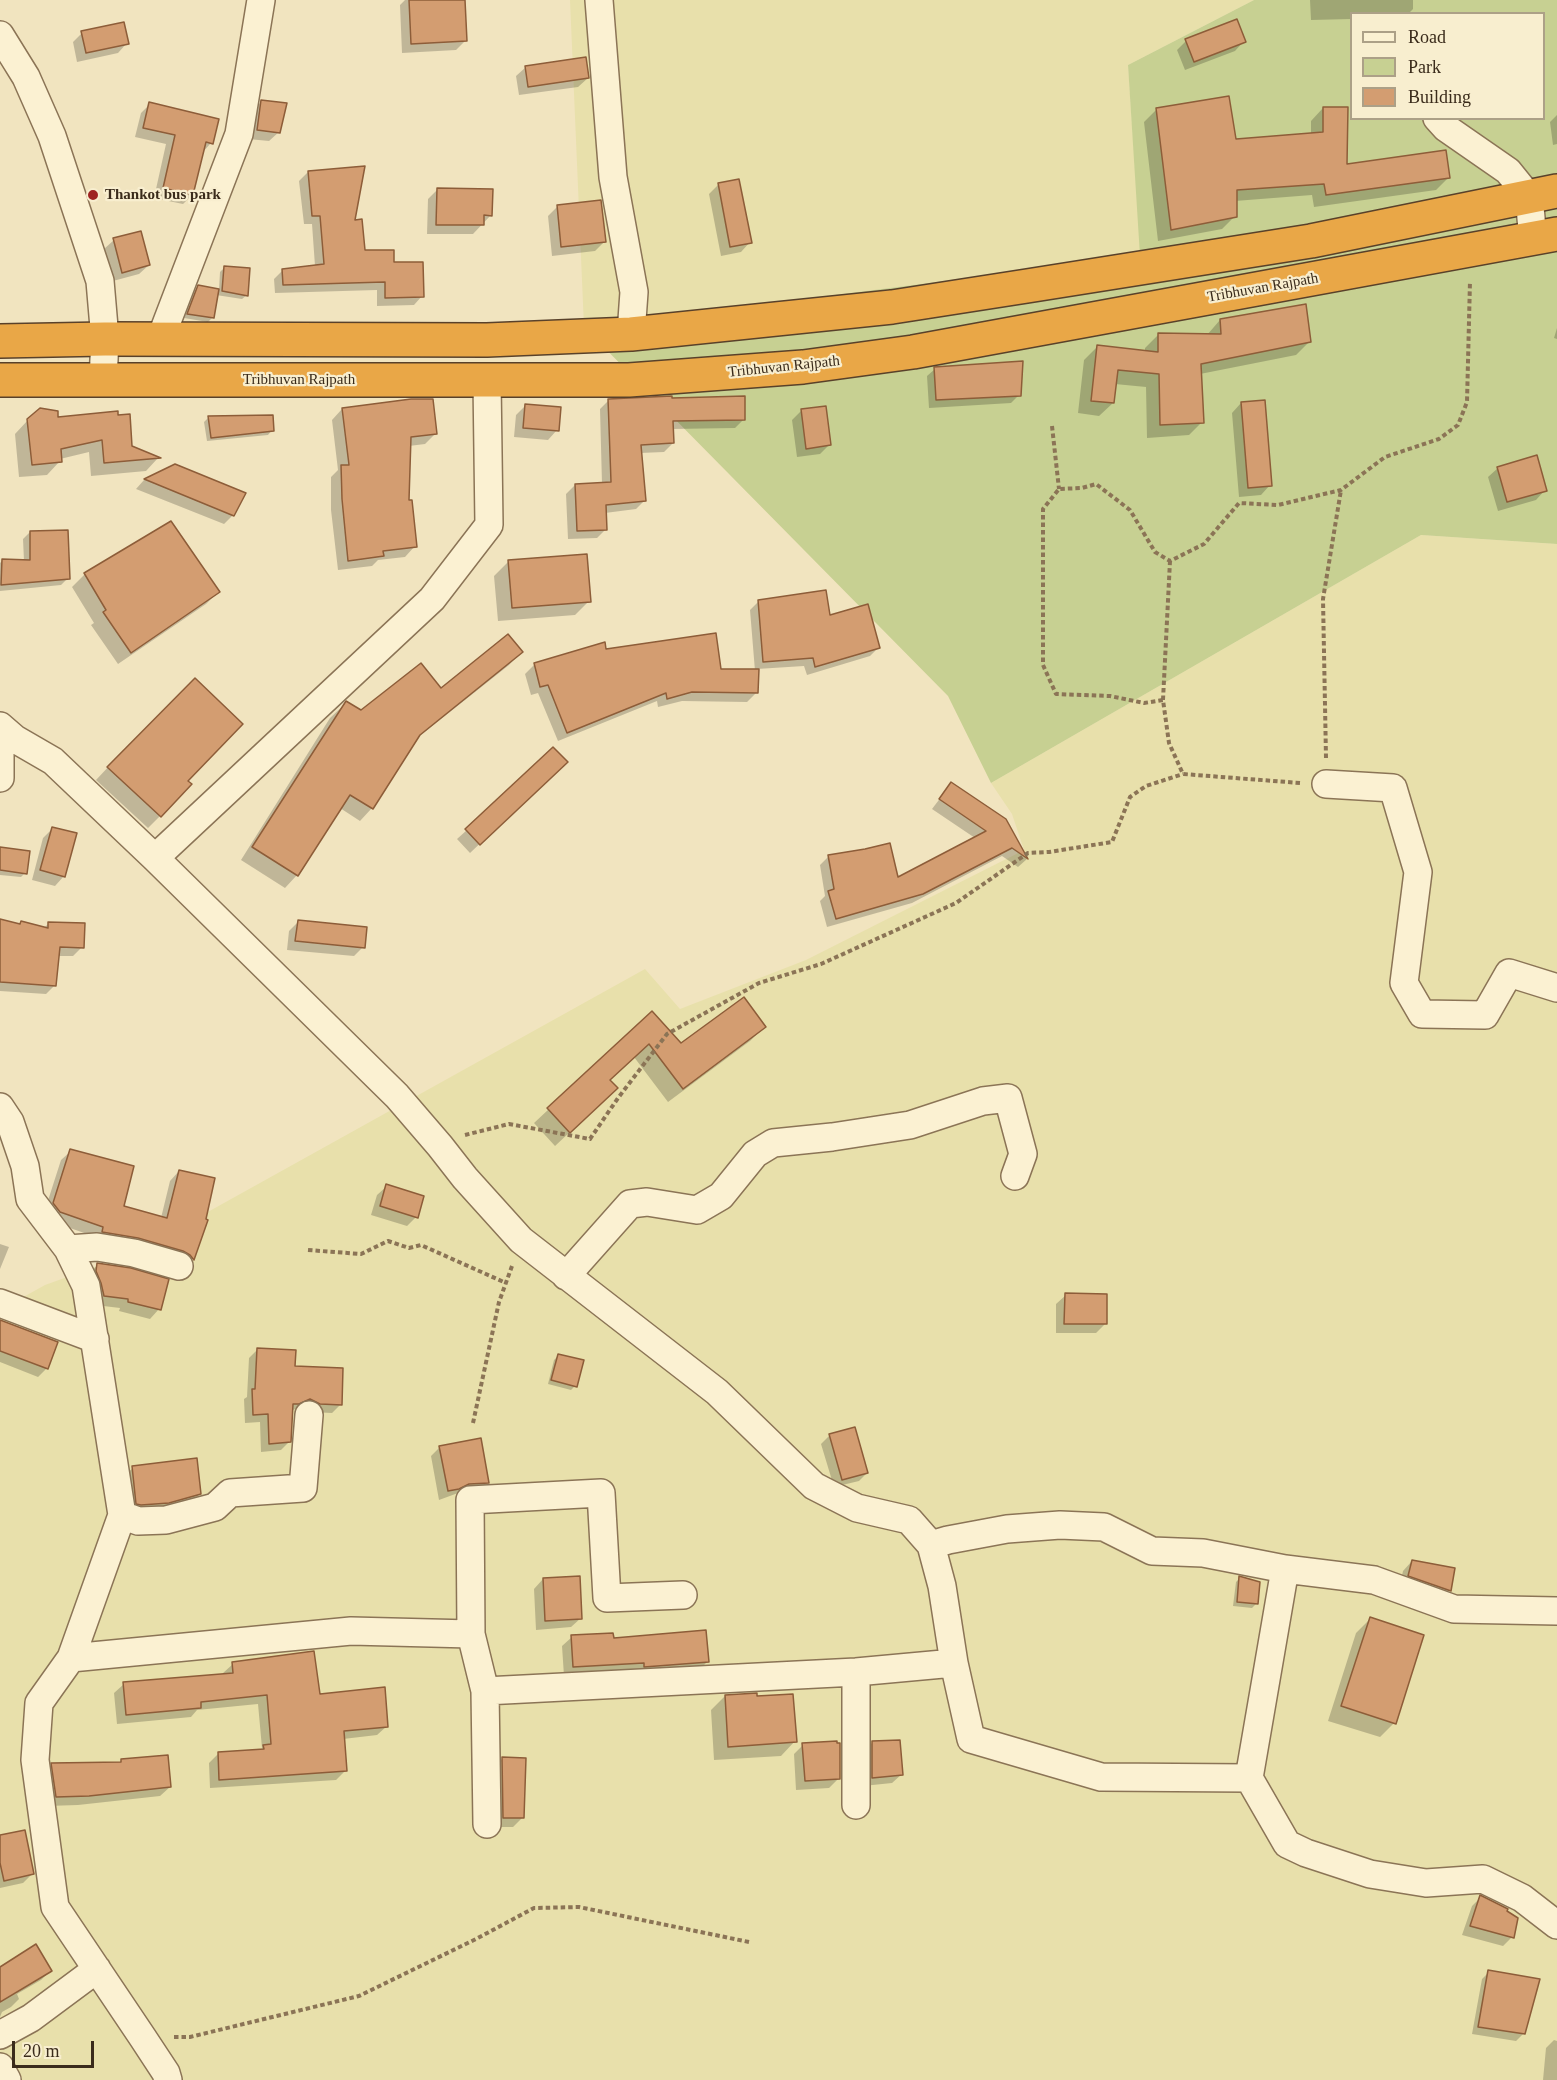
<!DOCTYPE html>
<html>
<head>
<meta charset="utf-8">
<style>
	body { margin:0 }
	#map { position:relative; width:1557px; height:2080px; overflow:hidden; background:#f1e4bf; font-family:"Times New Roman",serif }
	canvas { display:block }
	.legend { position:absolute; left:1350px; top:12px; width:195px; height:108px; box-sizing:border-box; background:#f8eecf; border:2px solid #aca087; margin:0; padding:8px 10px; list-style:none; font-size:18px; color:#3a2b1b }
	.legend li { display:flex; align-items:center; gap:12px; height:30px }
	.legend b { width:30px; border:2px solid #aca087 }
	.scale { position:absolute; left:12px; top:2041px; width:82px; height:27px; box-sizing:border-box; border:3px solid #3a2b1b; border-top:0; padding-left:8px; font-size:18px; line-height:21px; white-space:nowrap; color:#3a2b1b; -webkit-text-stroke:4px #f8eecf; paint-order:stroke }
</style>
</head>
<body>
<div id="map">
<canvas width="1557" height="2080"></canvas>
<ul class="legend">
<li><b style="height:8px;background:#fbf1d2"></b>Road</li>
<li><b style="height:16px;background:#c7d092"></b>Park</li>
<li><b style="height:16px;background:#d39d71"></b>Building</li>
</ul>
<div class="scale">20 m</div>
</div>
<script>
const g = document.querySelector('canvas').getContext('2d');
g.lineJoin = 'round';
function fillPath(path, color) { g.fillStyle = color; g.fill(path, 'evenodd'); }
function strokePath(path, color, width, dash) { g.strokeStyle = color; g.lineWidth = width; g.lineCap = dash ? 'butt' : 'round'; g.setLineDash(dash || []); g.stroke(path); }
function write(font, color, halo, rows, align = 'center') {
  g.font = font + ' "Times New Roman",serif'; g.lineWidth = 4.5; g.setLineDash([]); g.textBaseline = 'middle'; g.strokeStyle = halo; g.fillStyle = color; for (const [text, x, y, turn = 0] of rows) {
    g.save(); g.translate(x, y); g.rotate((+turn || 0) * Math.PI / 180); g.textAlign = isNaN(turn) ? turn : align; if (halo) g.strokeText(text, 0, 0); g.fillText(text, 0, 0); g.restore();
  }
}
fillPath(new Path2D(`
	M570 0H1254L1128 65 1141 256 584 327Z
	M1421 535 1557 544V2080H0V1310L45 1285 134 1253 645 969 680 1009 806 960 1024 850 1012 814 991 783Z`), '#e8e0ab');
fillPath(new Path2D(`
	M1254 0H1557V544L1421 535 991 783 948 696 584 327 1140 256 1128 65ZM1352 14H1544V118H1352Z`), '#c7d092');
fillPath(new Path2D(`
	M405 0H463L465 41 456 50 402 53 400 5Z
	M1310 0H1413V9L1408 14H1352V19L1311 20Z
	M82 33 127 43 118 53 77 62 73 42Z
	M1186 41H1244L1235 51 1185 70 1177 50Z
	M526 67 588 78 578 87 519 95 516 76Z
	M261 102 279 132 269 141 248 139 252 111Z
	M150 104 211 143 202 153 192 195 183 204 154 198 166 144 135 137 141 113Z
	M1323 108 1345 166 1449 177 1436 190 1314 207 1312 195 1235 201V216L1222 229 1158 241 1144 122 1157 109 1234 141 1311 135V121Z
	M1557 115V144L1553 145 1550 122Z
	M308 172 353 222 363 252 392 264 422 296 414 305 377 306V290L275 293 274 279 283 270 315 266 312 224H304L299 181Z
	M738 181 750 242 741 252 721 256 709 194 718 185Z
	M437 190 491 215 473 234H427L428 199Z
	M558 206 604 242 595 251 552 256 548 216Z
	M114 240 149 265 139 274 113 281 104 249Z
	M224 268 247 295 242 299 216 295 212 318 208 322 184 318 194 291 198 287 219 290 220 272Z
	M1220 320 1309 342 1296 355 1200 374 1202 422 1189 435 1147 438 1146 387 1115 384 1113 403 1099 416 1078 413 1084 360 1097 347 1145 352V348L1159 334 1207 335Z
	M1557 328V339L1554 338Z
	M935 369 1019 395 1011 403 929 408 927 376Z
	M671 399 744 419 735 428 672 429 673 443 664 452 640 453 645 500 636 509 605 513 606 529 597 538 568 539 566 494 575 485 602 484 600 409 609 400Z
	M1241 403 1270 485 1261 495 1239 497 1232 413Z
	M526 405 557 430 548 440 514 437 516 415Z
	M342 409 435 434 425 444 409 446 408 502 415 546 405 557 378 560 372 566 338 570 331 510V477L338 470 332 420Z
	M801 411 829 445 820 454 797 457 792 420Z
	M209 417 272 430 268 435 207 441 204 422Z
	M57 419 130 447 158 458 146 471 91 476 89 452 60 459V461L47 475 19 477 15 434 28 420Z
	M175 466 233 515 224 524 136 489 144 480Z
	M1498 468 1545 490 1536 500 1498 511 1488 477Z
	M171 523 218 592 206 604 118 664 91 625 94 623 72 587 85 574Z
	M30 532 68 578 61 585 0 591V563L2 561H24L23 539Z
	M509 561 589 601 575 615 498 621 494 576Z
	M759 601 829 617 879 647 870 656 807 675 804 666 757 669V692L747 702 682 701 658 707 657 701 558 741 538 693 531 695 525 674 534 665 604 644 605 650 720 670 755 671 750 610Z
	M521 652 509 665 416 739 372 808 360 821 340 808 297 875 285 888 241 860 330 718 346 703 361 712 441 691Z
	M126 748 186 781 160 816 148 828 96 780Z
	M557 771 470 853 457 839 467 830Z
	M951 784 1005 820 1027 859 1018 867 1002 856 912 903 827 927 820 901 825 896 820 865 829 856 897 880 975 838 932 809Z
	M52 829 64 876 55 886 32 880 43 838Z
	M0 849 25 873 21 877 0 875Z
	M0 921 44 928 49 923 82 947 73 956H57L55 985 46 994 0 991Z
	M298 922 363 947 354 956 287 950 289 931Z
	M652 1013 681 1045 764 1027 750 1041 668 1102 634 1057 609 1081 602 1102 555 1146 534 1123Z
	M71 1151 122 1207 161 1218 170 1181 179 1171 204 1220 206 1221 192 1259 184 1268 50 1221 44 1213 61 1160Z
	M387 1186 416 1217 407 1226 371 1215 377 1195Z
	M0 1244 9 1247 0 1269Z
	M98 1265 159 1309 150 1319 119 1311 120 1308 95 1305 88 1274Z
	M1066 1295 1105 1324 1096 1333H1056V1304Z
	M0 1321 47 1368 38 1377 0 1362Z
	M258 1349 294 1368 341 1404 332 1413 311 1412 300 1407 291 1411 289 1442 281 1450 261 1452 260 1422 245 1423 244 1399 247 1397 249 1358Z
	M559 1355 575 1386 571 1390 548 1384 554 1360Z
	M829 1436 867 1473 859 1481 834 1487 821 1444Z
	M440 1447 487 1483 478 1492 458 1493 439 1500 431 1456Z
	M133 1468 200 1494 190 1503 127 1513 123 1477Z
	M1412 1561 1449 1590 1440 1600 1400 1585 1403 1571Z
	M1240 1578 1256 1604 1252 1608 1233 1606 1236 1582Z
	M543 1579 581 1618 571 1627 536 1630 534 1589Z
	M1370 1619 1394 1723 1380 1737 1328 1721 1356 1633Z
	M572 1637 612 1640 707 1662 698 1671 564 1676 562 1646Z
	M233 1664 318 1695 387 1726 377 1735 343 1739 345 1771 336 1780 210 1788 209 1763 219 1753 260 1751 262 1748 258 1704 197 1710 191 1717 117 1724 114 1693 124 1684 224 1675 223 1673Z
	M725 1696 795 1741 781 1756 714 1760 711 1710Z
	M872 1743 902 1774 892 1783 863 1786V1752Z
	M803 1745 839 1778 829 1788 796 1790 794 1754Z
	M502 1759 522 1818 513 1827H494L493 1768Z
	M122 1760 170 1787 160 1796 78 1805 47 1806 43 1774 52 1765 119 1763Z
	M0 1837 32 1874 23 1883 0 1888Z
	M1481 1897 1512 1937 1503 1946 1462 1935 1472 1906Z
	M11 1965 50 1971 41 1980 17 1994 19 1999 11 2007 2 2012 0 2017V1998L17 1993Z
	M1489 1972 1523 2034 1516 2041 1472 2034 1482 1979Z
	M1554 2040 1557 2041V2080H1543L1546 2048Z`), '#0003');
const building = new Path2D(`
	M409 0H465L467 41 411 44Z
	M1237 19 1246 42 1194 62 1185 39Z
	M124 22 129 44 86 53 81 31Z
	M586 57 589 78 528 87 525 66Z
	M1229 96 1236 139 1323 132V107H1348L1347 164 1446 150 1450 178 1326 195 1324 184 1237 190V217L1171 230 1156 108Z
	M261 100 287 103 280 133 257 130Z
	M149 102 219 119 213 144 206 142 193 195 163 188 175 135 143 128Z
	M365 166 355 220 362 219 365 250H394V262H423L424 297 385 298V282L283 285 282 269 324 264 320 216H312L308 171Z
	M739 179 752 243 730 247 718 183Z
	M437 188 493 189 492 216 484 215V225H436Z
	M601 200 606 242 561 247 557 205Z
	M141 231 150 265 122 273 113 238Z
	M224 266 250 268 248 296 222 291Z
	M198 285 219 289 214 318 187 314Z
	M1306 304 1311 342 1201 364 1204 423 1160 425 1159 374 1118 370 1114 403 1091 401 1097 345 1158 352V333L1221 334 1220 319Z
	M1023 361 1021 396 936 400 934 367Z
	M672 396V398L745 396V420L673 421 674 443 641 445 646 501 606 505 607 530 577 531 575 484 611 482 608 399Z
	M411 399H433L437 434 411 437 409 500H412L417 547 383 551 384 556 348 561 342 499 341 465H349L342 408Z
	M1265 400 1272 486 1248 488 1241 402Z
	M525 404 561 407 559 431 523 428Z
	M826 406 831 445 806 449 801 409Z
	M40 408 58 411V417L118 411V415L130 414 132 446 161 458 104 463 102 440 61 449 62 462 32 465 27 419Z
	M273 415 274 431 211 438 208 416Z
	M1537 455 1547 491 1507 502 1497 467Z
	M175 464 246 493 234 516 144 479Z
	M171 521 220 592 131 653 103 612 106 610 84 573Z
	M68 530 70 579 1 585 2 559 30 560V531Z
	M587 554 591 602 512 608 508 560Z
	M826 590 830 615 868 604 880 648 815 667 813 658 763 662 758 600Z
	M716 633 721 669H759L758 693 692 692 667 699 666 693 567 733 548 685 540 687 534 663 605 642 606 649Z
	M508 634 523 652 420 735 373 809 350 795 298 876 252 847 346 701 361 710 421 663 441 688Z
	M195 678 243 724 188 781 192 784 161 817 107 767Z
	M553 747 568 762 480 845 465 829Z
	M951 782 1006 819 1028 859 1012 848 923 894 836 919 828 891 834 889 828 855 865 849 890 843 898 877 986 831 939 799Z
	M52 827 77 833 65 877 40 870Z
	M0 847 30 851 27 874 0 870Z
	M0 919 20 924 21 921 48 928V922L85 923 84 948 60 947 56 986 0 982Z
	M298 920 367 927 365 948 295 941Z
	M744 997 766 1027 683 1089 649 1044 610 1080 618 1088 570 1133 547 1108 652 1011 681 1043Z
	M70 1149 134 1166 124 1206 167 1218 179 1170 215 1178 206 1219 208 1220 194 1260 190 1255 183 1251 138 1238 102 1232 103 1227 60 1212 53 1203Z
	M386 1184 424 1196 418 1218 380 1206Z
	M97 1263 131 1268 169 1279 161 1310 128 1302V1299L104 1296 101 1283 96 1271Z
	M1065 1293 1107 1294V1324H1064Z
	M0 1320 58 1342 48 1369 0 1351Z
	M257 1348 296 1350 295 1366 343 1368 342 1405 320 1404 310 1399 299 1404H293L291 1442 269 1444 268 1414 253 1415 252 1389H255Z
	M558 1354 584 1360 577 1387 551 1380Z
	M855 1427 868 1473 842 1480 829 1434Z
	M481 1438 489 1483 469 1484 459 1489 448 1491 439 1446Z
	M197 1458 201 1494 169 1503 141 1505 136 1504 132 1466Z
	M1412 1560 1455 1568 1451 1591 1408 1576Z
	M580 1576 582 1619 545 1621 543 1578Z
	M1239 1576 1260 1582 1258 1604 1237 1602Z
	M1370 1617 1424 1635 1396 1724 1341 1706Z
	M706 1630 709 1662 644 1667V1663L573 1667 571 1635 613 1633 614 1638Z
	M314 1651 320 1694 385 1687 388 1727 344 1731 347 1771 219 1780 218 1752 264 1749 263 1745 271 1744 267 1695 201 1702V1708L126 1715 123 1682 233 1673 232 1662Z
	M757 1693V1696L793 1694 797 1742 728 1747 725 1695Z
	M900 1740 903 1775 872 1778V1741Z
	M837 1741V1743H840V1779L805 1781 802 1743Z
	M168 1755 171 1787 89 1796 56 1797 51 1763 121 1762V1759Z
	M502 1757 526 1758 524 1818H503Z
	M25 1830 34 1874 4 1881 0 1863V1835Z
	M1480 1895 1508 1909 1507 1911 1518 1918 1514 1938 1470 1926Z
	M36 1944 52 1971 0 2002V1967Z
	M1488 1970 1540 1979 1525 2034 1478 2027Z`);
fillPath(building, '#d39d71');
strokePath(building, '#8d5d39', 1.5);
const minor = new Path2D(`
	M599 0 613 177 634 292 631 334
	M0 35 26 77 52 136 100 281 105 339 103 380
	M1437 118 1446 128 1508 171 1529 197 1533 239
	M160 340 239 134 261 0
	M0 726 15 739 53 761 155 858 397 1096 440 1146 465 1178 521 1240 717 1392 814 1486 857 1508 909 1520 931 1545 942 1586 954 1663 971 1739 1101 1777 1249 1778 1287 1844 1306 1853 1370 1874 1426 1883 1483 1879 1522 1898 1557 1925
	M0 753V778
	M1326 784 1393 788 1418 872 1404 983 1422 1014 1485 1015 1509 973 1557 988
	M155 858 432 599 489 525 487 381
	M0 1107 10 1122 25 1166 30 1199 68 1249 86 1286 122 1515 71 1658 39 1703 35 1760 55 1907 143 2038 166 2073 168 2080
	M68 1249 97 1247 134 1253 179 1266
	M566 1276 630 1204 647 1202 697 1210 721 1196 755 1154 773 1143 832 1137 910 1125 983 1101 1008 1098 1023 1154 1015 1176
	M0 1303 95 1339
	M122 1515 138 1521 166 1520 215 1507 230 1493 303 1488 309 1415
	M931 1545 948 1540 1007 1529 1060 1525 1104 1527 1152 1551 1203 1553 1285 1569
	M471 1634 470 1500 601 1493 607 1598 683 1595
	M71 1658 351 1631 471 1634 485 1691 856 1672 954 1663
	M856 1672V1805
	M485 1691 487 1824
	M1249 1778 1285 1569 1374 1580 1454 1609 1557 1611
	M0 2035 31 2018 97 1969
	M0 2067 7 2080`);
const highway = new Path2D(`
	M0 341 105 339 487 340 631 334 670 330 892 307 1027 286 1311 241 1557 191
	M0 380H629L803 367 913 352 1557 234`);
strokePath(minor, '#8b7456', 30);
strokePath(highway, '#59412a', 36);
strokePath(new Path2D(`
	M1052 426 1059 489
	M1163 700 1170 561
	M1326 758 1323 599 1341 490
	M1300 783 1183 774 1169 743 1163 700 1144 703 1110 696 1056 694 1043 665V509L1059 489 1082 488 1096 484 1130 510 1155 552 1170 561 1204 544 1239 503 1278 505 1341 490 1385 457 1439 439 1458 425 1467 402 1470 281
	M465 1135 509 1124 590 1139 618 1098 667 1034 759 983 821 964 956 903 1028 853 1049 852 1112 842 1130 797 1146 786 1183 774
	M308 1250 361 1254 388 1241 409 1248 421 1245 506 1283
	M473 1423 499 1302 512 1266
	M174 2037H190L359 1996 476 1939 534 1908 579 1907 749 1942`), '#8b7456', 4, [4.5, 3]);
strokePath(minor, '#fbf1d2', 27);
strokePath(highway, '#e9a747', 33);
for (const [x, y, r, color] of [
	[93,195,6,"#9f2421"]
]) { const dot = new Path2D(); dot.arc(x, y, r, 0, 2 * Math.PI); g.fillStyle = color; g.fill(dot); strokePath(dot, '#f8eecf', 2); }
write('bold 15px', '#3a2b1b', '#f8eecf', [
	["Thankot bus park",105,195]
], 'left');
write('15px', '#3a2b1b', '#f8eecf', [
	["Tribhuvan Rajpath",1263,288,-10],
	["Tribhuvan Rajpath",784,367,-6],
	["Tribhuvan Rajpath",299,380]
]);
</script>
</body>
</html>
